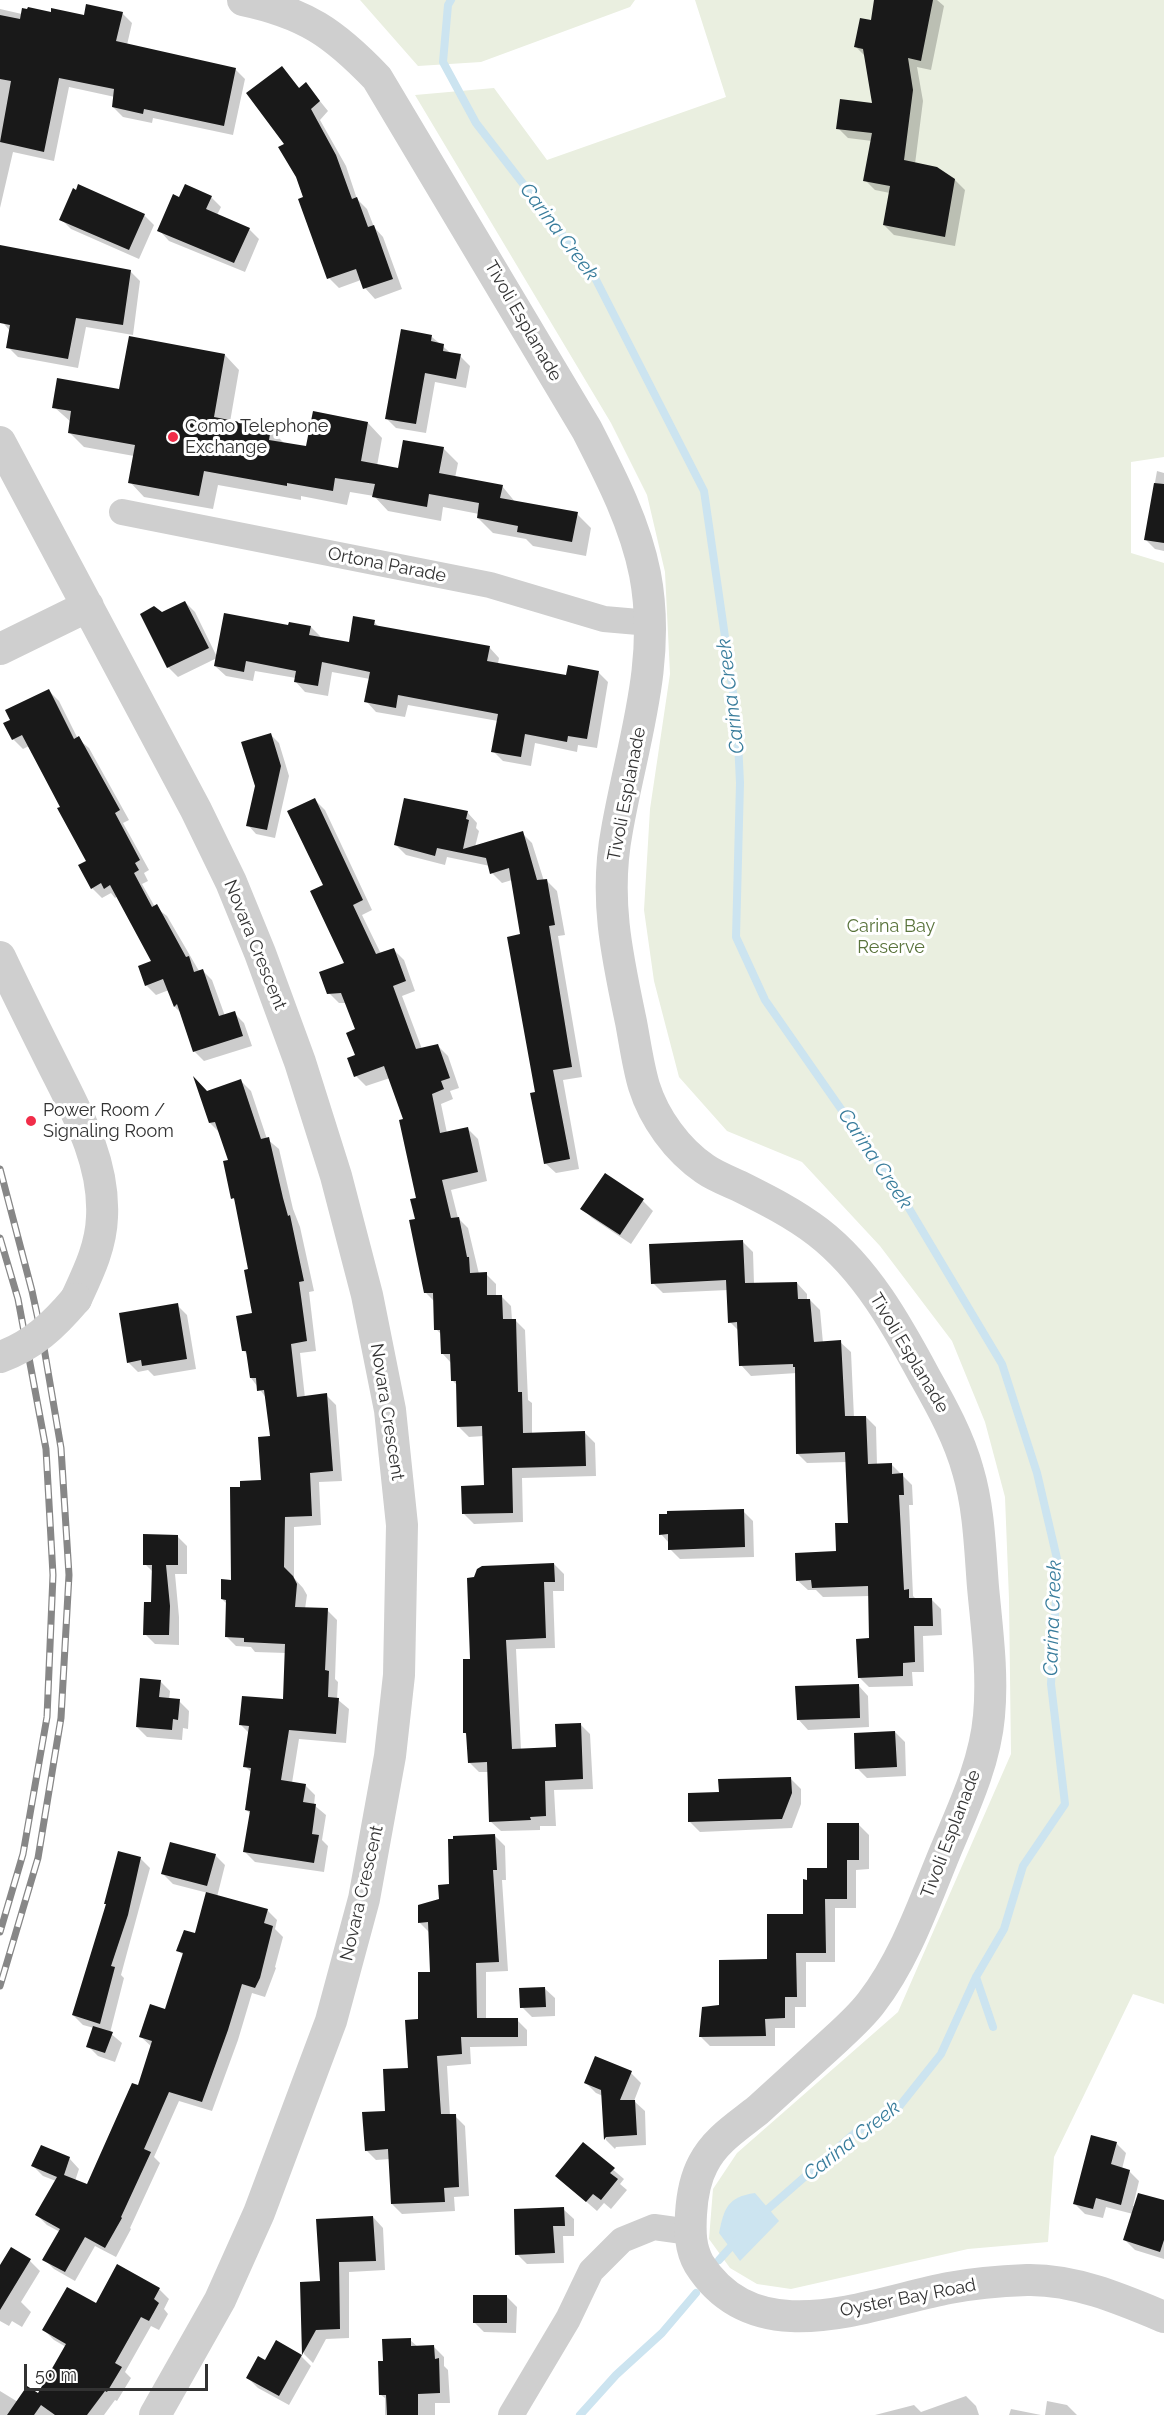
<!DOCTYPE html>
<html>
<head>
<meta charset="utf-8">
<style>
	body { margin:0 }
	#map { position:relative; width:1164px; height:2415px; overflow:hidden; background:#fff; font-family:Raleway,sans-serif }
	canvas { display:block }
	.scale { position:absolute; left:24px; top:2364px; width:184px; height:27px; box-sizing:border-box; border:3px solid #323232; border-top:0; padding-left:8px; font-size:18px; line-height:21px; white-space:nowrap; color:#323232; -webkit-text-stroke:4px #fff; paint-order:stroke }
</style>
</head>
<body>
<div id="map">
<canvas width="1164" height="2415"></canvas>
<div class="scale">50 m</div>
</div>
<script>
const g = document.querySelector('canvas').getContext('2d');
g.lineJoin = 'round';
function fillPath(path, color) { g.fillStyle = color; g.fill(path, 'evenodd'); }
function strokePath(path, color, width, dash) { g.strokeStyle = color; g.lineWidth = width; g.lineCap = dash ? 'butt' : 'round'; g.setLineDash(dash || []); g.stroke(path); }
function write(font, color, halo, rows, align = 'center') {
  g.font = font + ' Raleway,sans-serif'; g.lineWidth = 6; g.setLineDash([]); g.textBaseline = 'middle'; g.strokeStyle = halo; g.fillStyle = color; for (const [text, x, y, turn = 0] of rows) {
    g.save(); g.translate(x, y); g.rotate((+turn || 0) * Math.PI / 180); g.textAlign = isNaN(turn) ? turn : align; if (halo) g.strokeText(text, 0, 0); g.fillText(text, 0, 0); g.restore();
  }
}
fillPath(new Path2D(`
	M360 0H635L630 7 481 62 418 66Z
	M695 0H1164V457L1131 462V553L1164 563V2004L1133 1994 1054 2157 1048 2242 968 2249 791 2289 757 2284 730 2268 709 2239 713 2189 737 2153 898 2012 1011 1754 1009 1599 1005 1497 985 1422 952 1341 880 1246 802 1162 727 1131 679 1077 654 981 644 910 650 809 670 674 665 572 647 495 611 423 415 95 494 88 547 160 726 97Z`), '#eaefe0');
fillPath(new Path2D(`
	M755 2193 779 2221 740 2261 719 2233C724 2209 727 2197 755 2193Z`), '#cce4f0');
fillPath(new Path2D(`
	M876 0H937L944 6 931 70 917 67 923 101 915 164 955 180 965 190 955 246 894 235 884 225 890 193 875 190 865 180 872 141 848 138 838 128 874 104 866 57 856 47 872 22Z
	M0 9 22 14 52 13 85 17 122 13 132 23 127 45 235 69 245 79 233 135 153 118 152 123 123 117 113 107 115 97 69 87 54 161 13 152 0 208Z
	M282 68 300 89 306 84 328 111 320 120 346 166 357 199 367 209 374 227 383 237 402 289 375 299 365 288 361 280 339 288 329 278 286 144Z
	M211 197 221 207 217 215 249 229 259 239 245 272 169 241 159 230 180 199Z
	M144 215 154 225 139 259 71 229 61 219Z
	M0 247 130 271 140 281 133 335 86 327 78 368 18 357 8 347 10 331 0 319Z
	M432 337 453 355 460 356 470 366 466 388 435 382 426 433 396 428 386 418Z
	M225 355 239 370 230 422 270 429 285 444 307 448 368 423 382 438 377 466 399 470 443 448 458 463 455 478 502 486 516 503 577 514 591 528 586 556 533 546 526 539 493 533 478 518 479 514 443 507 441 521 388 511 374 496 350 492 347 505 301 496V500L218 485 213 509 144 497 130 482 134 456 84 447 69 432 71 422 54 407 121 391Z
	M1157 471 1164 473V551L1155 549 1145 539Z
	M185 602 195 612 217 657 290 627H311L321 637 350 644 374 622 380 628 489 647 499 658 498 664 567 677 598 672 608 682 597 748 578 745 577 752 535 743 531 766 503 761 493 751 498 721 408 705 405 717 376 712 366 701 370 679 332 672 328 696 305 692 295 681 296 678 255 671 253 681 226 676 215 666 217 658 178 677 168 667 161 614Z
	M49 691 59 701 78 739 89 748 129 820 123 823 149 870 144 873 148 881 142 884 155 907 167 916 199 971 202 970 212 980 225 1016 234 1013 244 1023 252 1046 204 1061 194 1051 182 1014 175 1007 169 990 156 995 146 985 153 962 118 896 115 898 111 893 102 898 92 888 88 862 62 807 29 746 23 749 13 739 12 720Z
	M270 734 279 743 289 776 275 838 256 834 248 825Z
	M315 800 325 810 372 910 362 915 381 954 394 950 404 960 415 991 402 996 422 1049 438 1046 448 1056 459 1088 450 1091 453 1099 441 1104 447 1133 468 1129 478 1139 487 1181 451 1190 458 1218 468 1228 479 1274H486L496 1284V1296H501L511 1306 512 1320H515L525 1330 528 1400 532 1403V1435L585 1433 595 1443 596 1476 522 1478 523 1522 474 1524 464 1514 486 1487 484 1436 469 1437 458 1426 457 1385 453 1381 452 1364 442 1353V1335L436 1329 435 1302 426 1293 416 1220 418 1199 405 1120 390 1078 366 1086 356 1076V1030L346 1003H339L329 993 346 964 325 886Z
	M467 812 477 823 476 828 479 831 475 847 522 833 532 843 544 881 546 880 557 891 565 935 558 936 582 1077 563 1080 579 1169 556 1173 545 1163 536 1094 522 936 512 880 502 883 492 873 490 866 447 857 445 865 406 855 396 845Z
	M241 1081 251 1091 267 1139 279 1149 293 1209 300 1227 314 1291 309 1292 316 1351 300 1353 305 1398 326 1395 336 1405 342 1481 319 1482 321 1525 294 1527V1578L303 1588 307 1595 305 1609 327 1610 337 1620 335 1679 338 1682 337 1699 349 1709 346 1743 299 1739 292 1783 305 1785 315 1795 314 1805 326 1815 322 1840 328 1846 324 1872 255 1862 245 1852 251 1814 246 1810 252 1773 245 1766 250 1734 241 1725 284 1701 286 1653 255 1652 251 1647 236 1646 226 1636 227 1604 222 1599 233 1581 242 1488 262 1482 272 1438 267 1399 251 1378 248 1355 244 1351 254 1314 250 1270 236 1202 233 1198 230 1161 220 1133 210 1123 207 1092Z
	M605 1175 643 1201 653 1211 631 1244 592 1218 582 1208Z
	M743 1242 753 1252 754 1284 797 1283 807 1294V1300H810L820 1310 823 1343 840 1342 851 1352 854 1418 866 1417 876 1427 877 1465 891 1464 912 1485 913 1505H909L913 1596 917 1600 931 1599 941 1609 942 1635 923 1636 924 1672H912L913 1686 869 1687 859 1677 871 1640 870 1596 823 1597 816 1590H808L797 1580 838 1553 849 1524 847 1462 807 1463 797 1453V1373L751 1376 741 1365 739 1331 730 1322 728 1290 663 1293 653 1283Z
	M177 1305 187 1315 196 1369 154 1376 148 1370 138 1372 128 1362Z
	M743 1511 753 1521 754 1557 680 1559 670 1549 669 1543 661 1534Z
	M177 1536 187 1546V1574H175L179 1617V1645L155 1644 145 1634 153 1604V1572L145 1564Z
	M554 1564 564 1574V1591H553L555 1648 516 1649 521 1750 558 1748 580 1724 590 1734 593 1789 554 1790 556 1826H540V1830L501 1831 490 1821 489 1772H479L469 1762 468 1736 464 1732 472 1661Z
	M160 1681 170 1691 169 1700 179 1701 189 1711 188 1729 183 1728 182 1740 147 1737 137 1727Z
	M858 1685 868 1696 869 1727 808 1730 798 1719Z
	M895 1732 905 1742 906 1776 867 1778 857 1768Z
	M791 1779 801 1789V1804L792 1828 700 1832 690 1822Z
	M859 1825 869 1835V1869L856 1870V1908H835V1962H806V2007H795V2028H775V2046H710L700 2036 720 2006 769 1961 805 1915 809 1881 829 1869Z
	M495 1836 505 1846 506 1880H502L508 1971 486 1972V2020H517L527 2030V2046L470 2047 471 2064 447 2066 450 2116H455L465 2126 469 2196 454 2197 455 2211 402 2214 392 2204 390 2159 376 2160 366 2150 409 2069 432 1974 430 1933 419 1922Z
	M215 1855 225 1865 217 1897 267 1910 277 1920 275 1929 283 1937 275 1967 276 1968 265 1997 252 1993 238 2040 212 2111 179 2101 154 2157 160 2163 130 2228 131 2229 116 2257 95 2246 75 2281 54 2269 44 2259 60 2232 47 2225 37 2215 56 2181 43 2176 33 2166 69 2158 79 2169 75 2181 88 2186 139 2087 152 2047 141 2037 166 2011 184 1956 178 1950 196 1935 208 1893 173 1884 163 1874Z
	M140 1858 150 1868 121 1975 124 1978 110 2033 122 2043 115 2062 98 2056 88 2046 94 2028 83 2025 73 2015Z
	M544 1988 555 1998V2016L532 2017 522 2007Z
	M631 2073 641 2083 634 2101 645 2111 646 2145 616 2147 615 2149 606 2140 603 2096 596 2093 586 2083Z
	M1116 2143 1126 2153 1122 2169 1129 2171 1139 2181 1133 2206 1164 2202V2259L1135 2250 1125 2240 1133 2214 1106 2207 1103 2218 1085 2214 1075 2204Z
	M583 2144 624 2179 620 2184 627 2190 611 2209 604 2203 597 2211 557 2176Z
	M563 2209 574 2219V2236H563L564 2263 527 2264 517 2254Z
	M373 2217 383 2228 385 2270 349 2272V2338L326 2339 313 2363 304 2354 301 2283H321Z
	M11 2249 30 2261 40 2271 21 2302 31 2312 22 2327 12 2321 9 2326 0 2321V2268Z
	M159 2289 169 2299 164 2309 168 2314 159 2330 151 2326 125 2372 131 2378 117 2401 115 2400 104 2415H0V2391L18 2402 38 2395 66 2347 54 2340 44 2330 96 2305Z
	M507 2297 517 2307 516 2333 484 2332 474 2322Z
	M410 2340 418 2347H434L444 2357V2366L448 2370 450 2403H435V2415H385V2398L381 2395 384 2362Z
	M301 2356 311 2366 289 2405 258 2388 248 2378 266 2362Z
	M966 2396 976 2406 979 2415H875L914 2405 921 2412Z
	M1047 2401 1067 2405 1077 2415H1045Z
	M1011 2409 1041 2415H1009Z`), '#0003');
strokePath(new Path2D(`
	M451 0 448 5 443 62 476 123 593 274 704 491 737 720 740 783 736 937 765 1000 901 1195 1002 1364 1037 1473 1058 1563 1051 1684 1065 1804 1023 1866 1004 1929 976 1977 941 2054 898 2108 856 2132 761 2215
	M976 1977 993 2027
	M719 2260 736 2241
	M580 2415 616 2375 662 2333 696 2293`), '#cce4f0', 8);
fillPath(new Path2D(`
	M874 0H933L921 61 908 58 913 90 904 160 937 167 955 179 945 237 883 225 890 186 863 181 872 133 836 129 840 99 872 103 863 49 854 47 860 18 871 20Z
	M86 4 123 12 116 41 236 68 224 126 144 109 143 114 112 107 114 89 59 78 44 152 0 142 11 81 0 79V15L20 19 22 8 27 9 28 7 51 12V8L84 15Z
	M282 66 299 88 306 82 320 101 311 109 336 155 352 199 357 197 368 227 374 225 393 279 363 289 356 269 327 279 298 199 303 197 296 177 278 147 284 144 246 93Z
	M78 184 145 214 129 250 59 220 73 188 76 190Z
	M185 184 212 196 206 209 250 228 234 263 157 231 173 194 179 197Z
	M0 245 131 270 123 325 76 318 68 359 6 348 10 325 0 323Z
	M401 329 432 335 431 341 444 344 443 351 461 354 456 379 425 373 416 424 385 419Z
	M129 336 225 354 214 417 271 428 269 440 306 446 313 411 368 422 361 461 398 468 403 440 444 447 439 473 503 485 500 498 578 512 572 542 517 532 518 526 477 518 479 503 429 494 427 507 372 497 375 484 335 478 333 491 287 483V486L204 471 199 496 128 483 135 445 68 433 71 411 52 408 57 378 119 389Z
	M1154 483 1164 484V543L1144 540Z
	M185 601 209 648 167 668 140 614 154 606 162 612Z
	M224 613 288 625 289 622 311 626 309 635 349 642 353 616 375 620 374 625 490 646 487 661 566 675 568 665 599 671 587 739 568 736 567 742 525 734 521 757 491 752 498 714 398 695 396 708 364 702 370 672 322 662 318 686 294 682 296 671 246 661 244 672 214 666Z
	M49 689 74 739 79 736 120 810 115 813 140 860 135 863 139 870 134 873 152 907 157 904 186 957 189 956 194 972 203 969 219 1016 235 1011 243 1036 193 1052 177 1004 174 1007 163 979 145 986 138 966 151 961 110 885 104 889 101 883 91 889 78 865 86 861 57 808 60 807 22 735 12 740 3 723 10 720 5 710Z
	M271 733 281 766 267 830 246 826 255 786 241 742Z
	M315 798 363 900 353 905 376 954 394 948 406 981 393 986 416 1049 438 1044 450 1078 441 1081 444 1089 432 1094 440 1133 468 1127 478 1172 442 1180 451 1218 459 1217 467 1257H469L470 1273 487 1272V1295H502L503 1319H516L518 1392H522L523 1433 585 1431 586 1466 512 1468 513 1513 462 1514 461 1486 484 1485 482 1426 457 1427 456 1381H451L450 1354H441L440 1330H434L433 1293H424L409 1220 415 1219 410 1199 416 1198 399 1120 403 1119 384 1066 354 1077 347 1058 355 1055 346 1033 355 1029 341 993 327 994 319 972 344 963 310 891 323 885 287 811Z
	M404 798 468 811 466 819 469 820 463 849 523 831 537 880 547 879 555 925 549 926 572 1067 553 1070 570 1159 544 1164 530 1093 535 1092 507 937 520 934 509 868 490 874 486 858 437 848 435 856 394 845Z
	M193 1076 207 1091 241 1079 261 1139 269 1137 283 1198 288 1216 290 1215 304 1281 299 1282 307 1341 291 1344 297 1397 327 1393 333 1471 310 1473 312 1516 285 1517 284 1567 293 1576 297 1584 295 1607 328 1608 325 1670 329 1671 328 1697 339 1698 336 1734 289 1730 281 1780 306 1784 303 1802 316 1804 312 1834 319 1835 314 1863 243 1852 250 1811 245 1810 251 1768 243 1767 249 1726 239 1725 242 1696 283 1699 285 1644 244 1642V1638L225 1637 226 1600 221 1599V1579L231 1580 230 1487H240V1481L261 1480 258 1437 270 1436 264 1390 257 1391 256 1378H250L246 1351H242L236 1316 252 1313 244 1270 248 1269 234 1198 231 1199 223 1161 228 1160 215 1122 209 1123Z
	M605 1173 644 1199 620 1235 580 1209Z
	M743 1240 745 1283 797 1282 798 1299H810L814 1342 841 1340 845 1416H866L868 1464 892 1463V1474L903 1473 904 1495H899L904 1590 909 1589V1598H932L933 1626H914L915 1662 903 1663V1676L858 1678 856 1639 869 1638 868 1586 812 1588 811 1580 796 1581 795 1553 836 1551 835 1523H848L845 1452 796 1454 795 1367H793V1364L739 1366 737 1322 728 1323 726 1280 651 1284 649 1244Z
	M178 1303 187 1359 142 1366 141 1360 127 1363 119 1313Z
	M744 1509 745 1547 668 1550V1534L659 1535V1514H667V1511Z
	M143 1534 178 1535V1565H166L170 1606 169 1635H143L144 1602H151L152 1565H143Z
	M554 1563 555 1582H544L546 1638 506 1640 512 1749 556 1747 555 1724 581 1723 583 1779 545 1781 546 1816 530 1817 531 1820 489 1822 487 1762 468 1763 466 1733H463V1659H470L467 1578 474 1577 477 1569 482 1566Z
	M140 1678 161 1680 159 1697 180 1699 178 1720 173 1719 172 1730 136 1727Z
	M859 1684 860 1718 797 1720 795 1686Z
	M895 1731 897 1767 855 1769 854 1733Z
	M791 1777 792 1793 782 1819 688 1822V1793L719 1792 718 1779Z
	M827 1823H859V1860H847V1899H825L826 1953H796L797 1997H785V2018L765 2019 766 2036 699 2037 702 2007 719 2005V1960L767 1959V1914H803V1879L807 1880V1868H827Z
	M495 1834 497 1870H493L499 1962 476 1963 477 2018H518V2037H461L462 2054 437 2056 441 2114H456L459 2187 444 2188 445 2202 391 2204 388 2149 365 2151 362 2112 385 2111 383 2069 408 2068 405 2020 418 2019V1972H430L428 1922 418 1923V1905L439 1899 438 1885 449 1884 448 1839H453V1836Z
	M170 1842 216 1854 207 1886 161 1874Z
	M118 1851 141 1857 128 1915 111 1966 115 1967 100 2024 72 2015 106 1904H104Z
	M206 1892 268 1909 264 1923 273 1926 260 1978 255 1988 242 1984 228 2030 202 2102 169 2092 144 2149 151 2152 121 2217 122 2218 105 2248 85 2237 65 2272 42 2260 60 2229 35 2215 57 2177 31 2166 41 2145 70 2157 64 2175 87 2184 132 2083 138 2085 152 2041 139 2037 150 2004 165 2009 183 1953 176 1951 184 1930 195 1933Z
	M545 1987 546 2007 520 2008 519 1988Z
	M93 2026 113 2032 105 2053 86 2047Z
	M595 2056 632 2071 620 2100H635L637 2135 606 2137 604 2140 601 2090 584 2083Z
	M1091 2135 1117 2142 1111 2164 1130 2170 1121 2205 1096 2198 1093 2209 1073 2204Z
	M583 2142 615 2168 610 2173 618 2179 601 2200 593 2194 586 2202 555 2176Z
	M1138 2193 1164 2200V2240L1160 2252 1123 2240Z
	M564 2207 565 2226H553L555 2253 515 2255 514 2209Z
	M373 2216 376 2261 339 2262 340 2329 316 2330 302 2355 300 2282 320 2281 316 2219Z
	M11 2247 31 2259 0 2310V2265Z
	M117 2264 160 2288 154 2299 159 2303 149 2321 141 2317 115 2363 122 2367 107 2392 105 2391 87 2415H55L41 2405 34 2415H7L27 2386 38 2393 66 2344 42 2330 67 2287 96 2303Z
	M473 2295H507V2323H473Z
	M411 2338V2346L434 2345 435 2359 439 2358 440 2393 418 2394V2415H387L386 2395H379L378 2361H383L382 2339Z
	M276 2340 302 2355 279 2396 246 2378 258 2356 265 2360Z`), '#191919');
strokePath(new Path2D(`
	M122 512 490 585 604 619 650 623
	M511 2415 568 2319 591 2271 622 2240 654 2227 690 2232`), '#cfcfcf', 26);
strokePath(new Path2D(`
	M243 0C305 13 334 33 377 78L587 430C610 475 635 523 645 574 662 662 632 744 617 830 604 898 617 956 631 1022 635 1043 638 1066 644 1086 654 1118 677 1150 705 1169 715 1176 728 1181 739 1186 767 1200 793 1213 818 1232 866 1269 897 1325 925 1377 942 1407 959 1438 968 1471 979 1508 980 1549 983 1587 987 1630 993 1673 989 1716 985 1763 963 1809 945 1852 924 1903 905 1959 871 2003 858 2020 841 2034 825 2049 803 2069 780 2090 758 2110 738 2126 715 2140 703 2164 695 2179 692 2197 691 2214 690 2232 690 2248 699 2264 756 2354 867 2304 949 2288 975 2283 1001 2281 1027 2280 1074 2279 1121 2299 1164 2317
	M0 442 196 810 231 882 260 953 300 1062 336 1176 367 1295 390 1410 402 1525 399 1675 390 1756 364 1899 331 2021 259 2213 220 2300 155 2415
	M0 649 88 606
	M0 957C16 991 33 1025 50 1059 75 1109 105 1160 102 1217 101 1247 88 1273 76 1299`), '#cfcfcf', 32);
const rail = new Path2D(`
	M0 1169 32 1291 43 1342 61 1448 69 1575 61 1718 38 1858 0 1986
	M0 1238 18 1299 46 1449 53 1575 47 1717 23 1854 0 1932`);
strokePath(rail, '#878787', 7);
strokePath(rail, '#fff', 4.5, [14]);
strokePath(new Path2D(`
	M0 1357C32 1346 54 1325 76 1299`), '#cfcfcf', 32);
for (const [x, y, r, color] of [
	[173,437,6,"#f12d49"],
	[31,1121,6,"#f12d49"]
]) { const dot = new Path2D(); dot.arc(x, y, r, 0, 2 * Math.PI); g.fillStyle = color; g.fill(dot); strokePath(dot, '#fff', 2); }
write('18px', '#323232', '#fff', [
	["Tivoli Esplanade",523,321,60],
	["Ortona Parade",387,565,11],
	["Tivoli Esplanade",627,794,-79],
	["Novara Crescent",255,945,68],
	["Tivoli Esplanade",909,1353,59],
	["Novara Crescent",387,1412,81],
	["Tivoli Esplanade",951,1834,-69],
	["Novara Crescent",362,1893,-77],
	["Oyster Bay Road",908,2298,-11]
]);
write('18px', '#323232', '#fff', [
	["Como Telephone",185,427],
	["Exchange",185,448],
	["Power Room /",43,1111],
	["Signaling Room",43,1132]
], 'left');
write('18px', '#59733b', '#fff', [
	["Carina Bay",891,927],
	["Reserve",891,948]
]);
write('italic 20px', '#397d9c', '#fff', [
	["Carina Creek",559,232,53],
	["Carina Creek",731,696,-97],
	["Carina Creek",875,1159,56],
	["Carina Creek",1053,1618,-88],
	["Carina Creek",852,2141,-38]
]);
</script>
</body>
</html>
